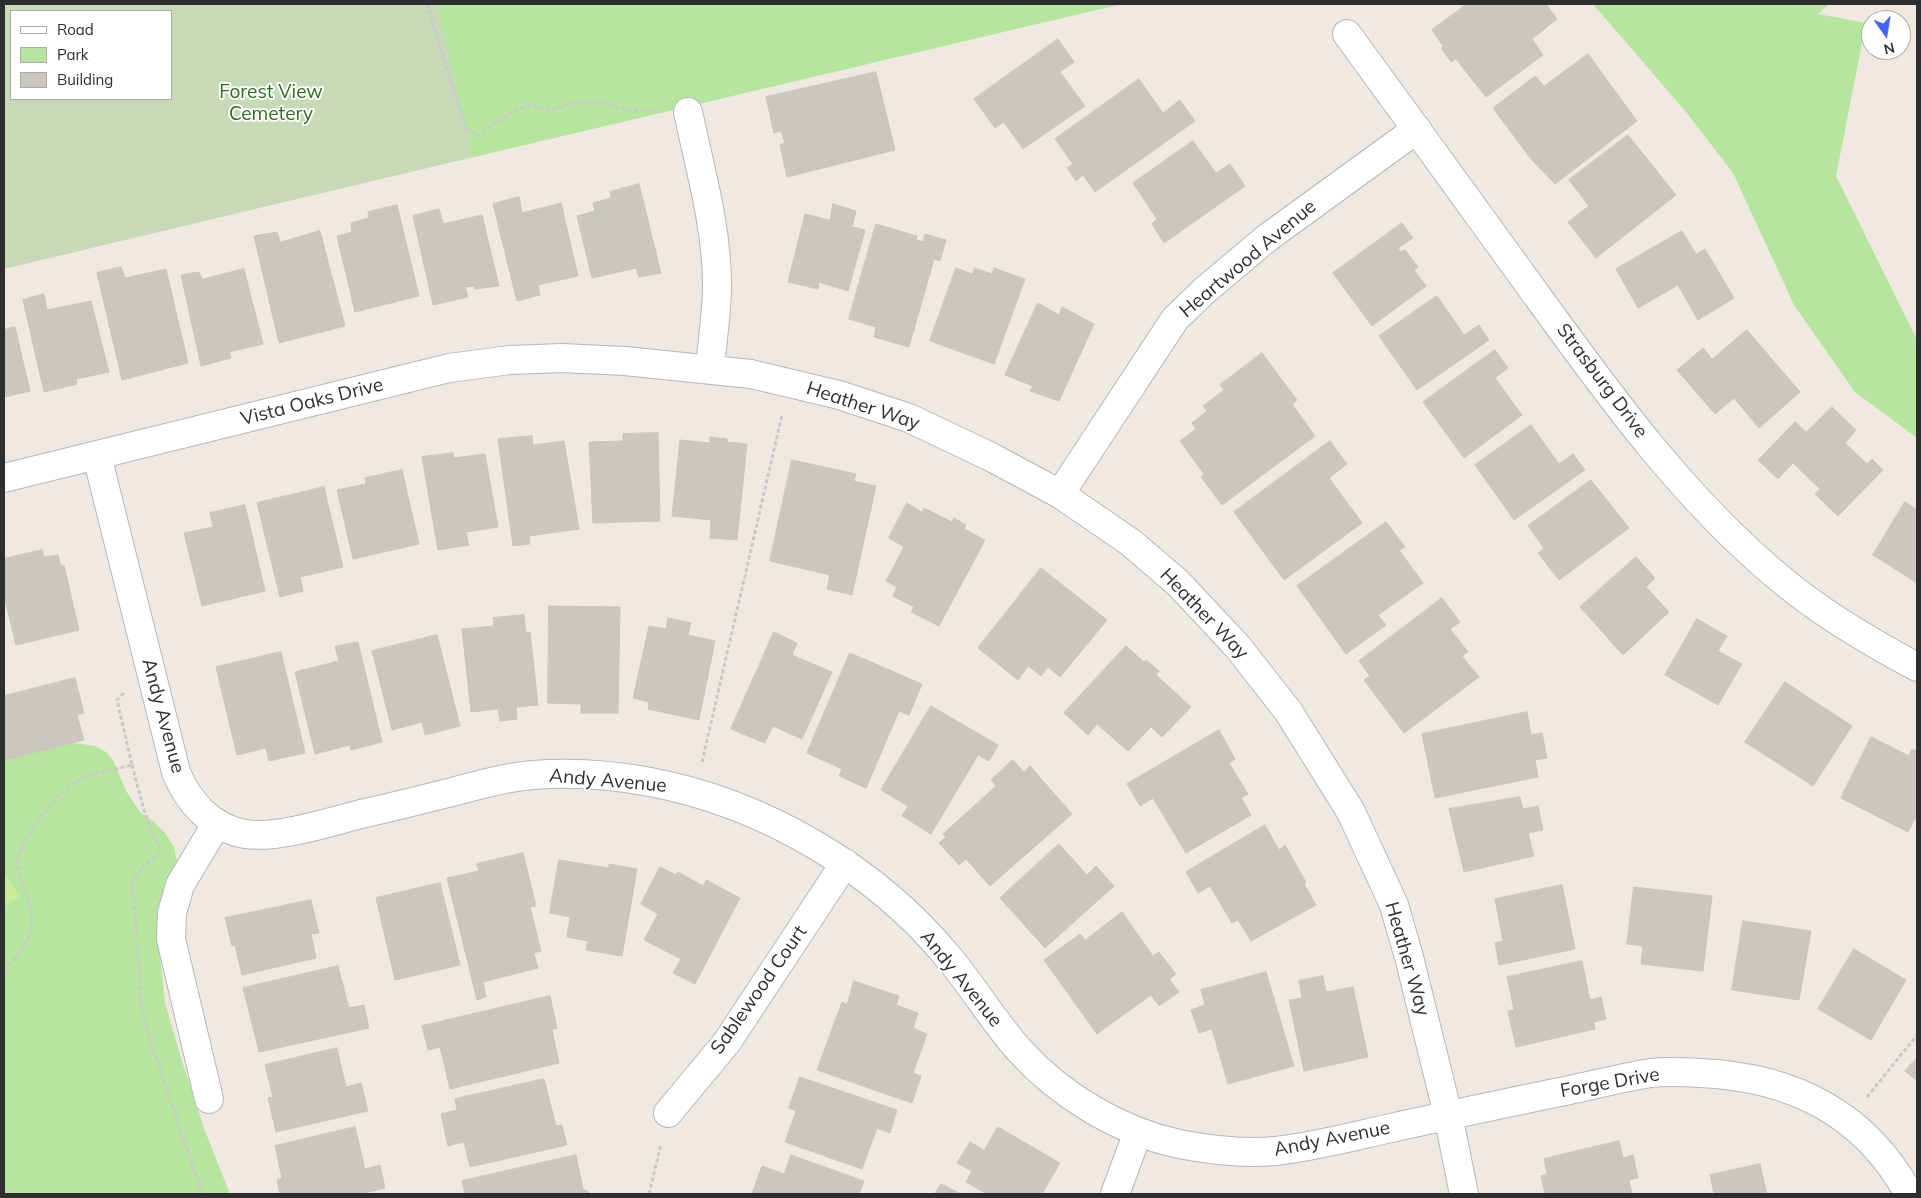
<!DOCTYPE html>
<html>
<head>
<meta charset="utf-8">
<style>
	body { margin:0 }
	#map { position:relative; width:1921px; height:1198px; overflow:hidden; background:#efe9e1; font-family:Mulish,sans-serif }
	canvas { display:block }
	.frame { position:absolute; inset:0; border:5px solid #2e2e2e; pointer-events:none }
	.legend { position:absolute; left:10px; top:10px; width:162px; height:90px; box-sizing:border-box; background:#fff; border:1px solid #ababab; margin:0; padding:6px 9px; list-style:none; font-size:15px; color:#2e2e2e }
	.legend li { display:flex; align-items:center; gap:10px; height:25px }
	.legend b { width:25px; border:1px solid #ababab }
	.north { position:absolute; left:1861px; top:10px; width:50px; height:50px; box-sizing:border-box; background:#fff; border:1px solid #ababab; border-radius:50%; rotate:167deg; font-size:14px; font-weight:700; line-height:20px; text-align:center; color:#2e2e2e }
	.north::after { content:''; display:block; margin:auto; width:18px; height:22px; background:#4264fb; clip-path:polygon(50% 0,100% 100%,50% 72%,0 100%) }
</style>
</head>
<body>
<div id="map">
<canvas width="1921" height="1198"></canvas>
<div class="frame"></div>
<ul class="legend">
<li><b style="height:6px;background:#fff"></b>Road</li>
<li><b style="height:14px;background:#b6e59e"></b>Park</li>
<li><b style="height:14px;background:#cbc7bf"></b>Building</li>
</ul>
<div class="north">N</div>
</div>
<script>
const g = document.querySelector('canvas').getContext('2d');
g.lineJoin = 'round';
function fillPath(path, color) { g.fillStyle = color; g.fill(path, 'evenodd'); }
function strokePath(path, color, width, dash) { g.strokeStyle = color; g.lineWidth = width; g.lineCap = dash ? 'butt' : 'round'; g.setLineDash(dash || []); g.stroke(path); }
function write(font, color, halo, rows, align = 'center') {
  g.font = font + ' Mulish,sans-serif'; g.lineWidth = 4; g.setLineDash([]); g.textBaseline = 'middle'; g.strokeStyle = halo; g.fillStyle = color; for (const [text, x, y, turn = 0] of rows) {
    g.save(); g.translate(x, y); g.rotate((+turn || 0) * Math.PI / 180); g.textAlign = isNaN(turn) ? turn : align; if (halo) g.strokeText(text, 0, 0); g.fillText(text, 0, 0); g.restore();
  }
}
fillPath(new Path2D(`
	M4 4H1122L4 268ZM11 11H171V99H11Z
	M1593 4H1829L1818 14 1866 23 1836 176 1917 340V438L1855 392 1794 305 1733 173 1686 112Z
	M76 743 95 746 106 752 113 760 126 791 140 812 154 822 165 833 174 847 179 870 161 931 160 956 165 1003 181 1058 205 1131 230 1194H4V756L32 748Z`), '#b6e59e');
fillPath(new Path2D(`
	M4 4H437L472 157 4 269ZM11 11H171V99H11Z`), '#c8d9b8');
fillPath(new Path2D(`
	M4 874 20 896 4 907Z`), '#c9ec9a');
const building = new Path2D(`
	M1467 4H1546L1557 19 1532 39 1543 55 1486 97 1456 59 1451 62 1441 48 1443 46 1432 30Z
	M1058 39 1074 62 1060 72 1085 106 1023 149 1004 122 995 128 974 99Z
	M1588 54 1637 121 1555 184 1531 159 1493 108 1535 76 1544 86Z
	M876 72 895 150 787 177 780 145 785 143 781 131 774 133 766 97Z
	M1139 79 1163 113 1180 100 1195 121 1095 192 1083 175 1076 181 1067 168 1073 164 1055 139Z
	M1628 135 1676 195 1596 258 1568 222 1589 206 1569 180Z
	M1193 141 1216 173 1230 164 1245 186 1164 243 1152 224 1157 219 1133 183Z
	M639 184 661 273 639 277 636 268 592 278 577 216 595 211 593 203 611 198 610 192Z
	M519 197 522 213 561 203 578 276 538 285 540 295 517 301 493 204Z
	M833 204 856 211 852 227 865 230 848 291 819 282 818 289 788 282 805 214 830 220Z
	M397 205 419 296 355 312 337 236 352 232 351 223 369 218 368 212Z
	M439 209 443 224 482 215 499 286 475 289 474 286 465 287 468 297 433 305 413 216Z
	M1402 223 1413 238 1398 248 1401 252 1405 250 1418 267 1414 270 1426 286 1372 326 1333 273Z
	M876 224 917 236 916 240 923 242 925 234 946 240 940 261 934 259 909 347 874 337 876 327 849 319Z
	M320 231 345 326 279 343 254 236 277 232 280 242Z
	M1682 231 1696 254 1705 249 1734 298 1698 320 1678 285 1638 308 1616 269Z
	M121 267 125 278 166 269 188 363 122 380 97 273Z
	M956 268 972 274 975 268 992 274 994 268 1025 279 994 364 930 341Z
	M244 269 263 344 229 352 231 358 201 366 181 275 199 272 202 279Z
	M44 294 47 310 91 301 109 372 76 379 77 384 44 392 23 300Z
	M1437 296 1464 335 1479 325 1489 340 1417 390 1379 336Z
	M1038 303 1059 315 1062 307 1094 324 1059 401 1030 391 1033 386 1005 375Z
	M15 327 30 391 4 397V330Z
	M1747 330 1800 392 1759 428 1734 398 1715 414 1677 370 1703 348 1712 359Z
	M1495 350 1508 368 1495 378 1522 415 1464 458 1423 402Z
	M1262 353 1297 400 1292 404 1315 436 1222 505 1201 477 1204 474 1180 441 1196 429 1192 423 1207 411 1203 406 1224 390 1220 385Z
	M1832 407 1856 430 1845 443 1867 464 1872 459 1883 470 1838 516 1815 494 1820 489 1793 463 1778 479 1758 460 1795 422 1806 432Z
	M1531 425 1559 464 1573 454 1585 470 1514 520 1475 465Z
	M658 433 660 521 593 523 589 442 623 441V434Z
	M532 436 533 445 564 441 579 529 529 536 530 544 513 546 498 439Z
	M710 437 727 439V442L747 444 737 540 710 538 711 520 672 516 680 440 710 443Z
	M1330 441 1347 464 1329 478 1362 523 1284 580 1234 512Z
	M453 453 454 458 485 454 498 527 466 532 469 545 438 550 422 457Z
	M792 460 856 474 854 481 876 486 852 595 827 589 830 575 770 561Z
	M402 470 419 544 353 559 337 490 366 484 365 478Z
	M1591 480 1629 528 1559 580 1538 553 1544 548 1528 526Z
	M324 487 343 567 300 577 303 591 280 597 257 503Z
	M1905 502 1917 510V583L1873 555Z
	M907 503 922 512 924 508 952 522 954 518 966 525 964 529 985 540 939 626 911 612 914 607 893 596 897 587 886 581 904 547 889 538Z
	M245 505 265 591 202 606 184 533 213 527 210 513Z
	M1386 522 1405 547 1399 550 1423 583 1378 615 1386 625 1346 654 1297 586Z
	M42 550 44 557 58 555 61 566 64 565 79 630 16 645 4 595V559Z
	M1636 557 1655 578 1646 587 1669 612 1623 655 1580 607Z
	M1041 568 1107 620 1060 677 1048 667 1041 676 1028 666 1018 680 978 648Z
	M1442 598 1460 622 1450 629 1468 652 1462 656 1479 677 1404 733 1364 680 1370 676 1359 661Z
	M549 606 620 607 618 713H581V704L548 703Z
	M524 615 526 633 530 632 538 705 516 707 517 719 500 721 498 709 471 712 462 629 494 626 493 618Z
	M668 618 691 623 688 635 715 641 699 720 648 709 649 702 633 698 649 626 666 629Z
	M1697 619 1727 636 1718 651 1742 664 1718 705 1665 675Z
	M774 632 797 643 792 655 832 672 802 739 773 726 765 743 731 729Z
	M437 635 460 726 425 735 422 722 392 730 372 651Z
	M358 642 382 742 351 750 350 745 315 754 295 672 339 661 335 647Z
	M1126 646 1144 662 1146 660 1159 671 1156 675 1191 707 1162 737 1151 727 1128 751 1097 724 1088 735 1064 713Z
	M281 652 305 753 269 761 266 748 237 755 216 667Z
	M850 653 922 684 909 715 899 711 866 788 839 776 842 769 807 753Z
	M75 678 84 713 77 715 84 740 4 760V696Z
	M1785 682 1852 726 1813 786 1745 742Z
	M931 706 998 745 989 761 978 755 931 834 902 816 908 806 881 790Z
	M1527 712 1531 735 1542 733 1547 758 1535 760 1538 777 1435 798 1422 734Z
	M1219 730 1235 759 1229 763 1248 794 1241 798 1251 815 1186 853 1153 798 1140 806 1127 784Z
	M1871 737 1909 756 1912 749 1917 751V815L1908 832 1841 798Z
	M1013 760 1024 772 1030 766 1072 814 990 886 966 859 959 865 939 843 946 837 943 834 996 786 991 780Z
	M1520 797 1523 809 1538 806 1543 830 1528 833 1534 856 1464 872 1449 809Z
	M1265 825 1279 850 1285 845 1306 882 1304 884 1316 905 1251 941 1238 920 1232 923 1210 886 1198 893 1186 872Z
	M1059 844 1087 875 1096 866 1114 886 1045 948 1000 898Z
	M523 853 536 906 530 907 541 951 534 953 538 968 483 982 486 997 477 1000 447 878 479 871 477 864Z
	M559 860 609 868V864L637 869 622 956 586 950 588 941 567 937 570 917 550 913Z
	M660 867 676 875 678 872 703 886 706 880 740 898 695 984 673 973 681 959 644 940 658 914 641 904Z
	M440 883 460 965 395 980 376 898Z
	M1562 885 1575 949 1499 965 1495 943 1503 941 1495 899Z
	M1634 887 1712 896 1703 971 1641 964 1643 946 1627 944Z
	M311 900 319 933 311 934 316 958 242 975 235 945 232 946 225 918Z
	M1122 912 1153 956 1159 952 1176 974 1169 979 1179 992 1159 1006 1151 995 1097 1034 1044 960 1080 934 1085 940Z
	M1743 921 1811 931 1799 1000 1732 990Z
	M1854 949 1906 980 1871 1040 1818 1009Z
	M1582 961 1590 1000 1601 997 1606 1019 1594 1022 1595 1029 1516 1047 1508 1011 1514 1010 1507 977Z
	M338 966 349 1008 364 1005 369 1028 259 1052 243 988Z
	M1266 972 1294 1066 1228 1084 1212 1029 1199 1033 1191 1010 1205 1005 1201 990Z
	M1323 976 1326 992 1353 987 1368 1057 1304 1071 1289 1000 1302 998 1299 981Z
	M854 981 899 996 896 1005 918 1013 913 1028 927 1034 913 1073 921 1076 912 1103 817 1070 842 1002 847 1004Z
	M550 996 557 1028 552 1030 559 1063 450 1089 440 1047 428 1050 422 1026Z
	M337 1048 346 1087 361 1083 368 1111 276 1132 268 1098 273 1097 265 1065Z
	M1917 1058V1081L1905 1071Z
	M800 1077 897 1110 890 1133 877 1128 862 1169 785 1142 796 1111 789 1108Z
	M544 1079 556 1126 562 1125 567 1145 470 1167 464 1142 448 1146 441 1114 457 1110 455 1099Z
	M355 1127 365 1169 380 1165 385 1188 360 1194H280L277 1180 282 1178 275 1146Z
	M998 1127 1060 1163 1042 1194H987L966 1182 972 1171 957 1163 970 1142 984 1150Z
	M1619 1141 1623 1158 1633 1155 1638 1178 1629 1180 1632 1194H1545L1541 1176 1547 1174 1544 1159Z
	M576 1155 583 1189 592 1194H465L462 1181Z
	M791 1155 864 1181 859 1194H752L762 1166 784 1174Z
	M1760 1164 1767 1194H1714L1710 1175Z
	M941 1184 961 1194H935Z`);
fillPath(building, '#cbc7bf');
strokePath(building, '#cbc5ba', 1);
const minor = new Path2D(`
	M1347 34C1408 118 1469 201 1530 286 1606 391 1682 498 1783 581 1824 615 1870 642 1917 667
	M688 112C700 169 717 227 717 285 717 313 712 341 710 369
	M97 456 176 772C188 802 211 828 245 834 277 839 330 822 361 814 393 807 424 799 456 791 481 784 507 777 533 775 571 772 613 775 650 782 763 803 876 869 949 958 974 988 994 1022 1020 1051 1061 1096 1119 1131 1179 1144 1210 1150 1244 1154 1276 1151 1312 1147 1347 1138 1382 1130 1440 1117 1497 1105 1555 1093 1587 1087 1619 1078 1651 1073 1667 1071 1684 1072 1700 1073 1791 1077 1864 1112 1909 1194
	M4 478 449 368 510 360 562 358 625 361 751 374 839 395 909 418 991 457 1060 494 1130 542 1178 583 1237 646 1288 711 1351 812 1394 905 1409 957 1448 1115 1464 1194
	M1060 494 1175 319 1204 291 1267 238 1417 129
	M209 1099 171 939 172 913 180 885 217 823
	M668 1113 727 1042 845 863
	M1115 1194 1138 1132`);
strokePath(minor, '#b4b7c1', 30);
strokePath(new Path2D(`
	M427 4 466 129 478 135 512 112 529 105 551 110 579 102H603L629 110 657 111
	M702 762 782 415
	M132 765 144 810 151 830 162 851
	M137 936 132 882 144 866 160 854
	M138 947 141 1006 149 1036 202 1194
	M4 970C26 949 38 931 28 900 24 886 17 873 18 859 19 842 52 802 65 790 69 785 78 780 84 778 99 772 117 769 132 765L117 700 124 693
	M1867 1097 1917 1035
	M649 1194 661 1144`), '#c9c9c9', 3, [4, 2.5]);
strokePath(minor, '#fff', 28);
write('19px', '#2c6e1b', '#fff', [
	["Forest View",271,92],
	["Cemetery",271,114]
]);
write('19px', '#2e2e2e', '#fff', [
	["Heartwood Avenue",1248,259,-40],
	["Strasburg Drive",1602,381,53],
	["Vista Oaks Drive",312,402,-14],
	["Heather Way",863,406,18],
	["Heather Way",1204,614,46],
	["Andy Avenue",163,716,75],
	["Andy Avenue",608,781,5],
	["Heather Way",1407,959,74],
	["Andy Avenue",961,979,51],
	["Sablewood Court",759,990,-55],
	["Forge Drive",1610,1083,-10],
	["Andy Avenue",1332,1139,-11]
]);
</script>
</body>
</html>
